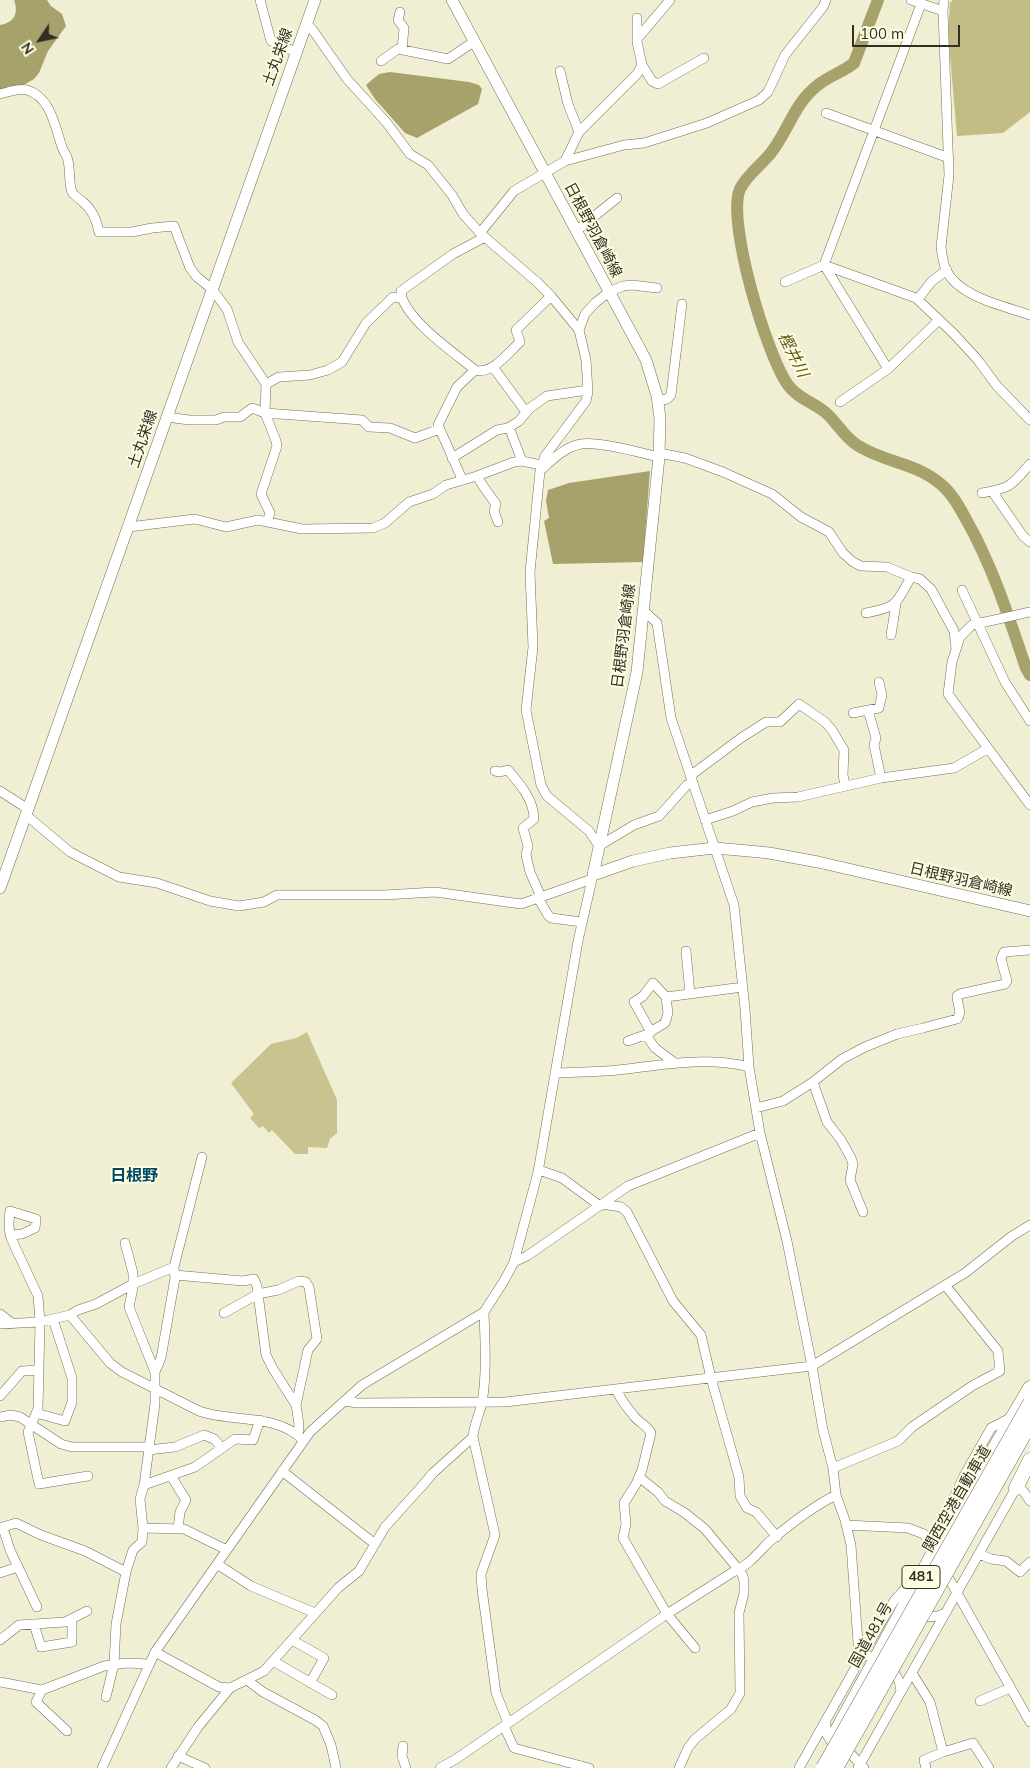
<!DOCTYPE html>
<html>
<head>
<meta charset="utf-8">
<style>
	body { margin:0 }
	#map { position:relative; width:1030px; height:1768px; overflow:hidden; background:#f1efd3; font-family:Mulish,sans-serif }
	canvas { display:block }
	.north { position:absolute; left:15px; top:15px; width:50px; height:50px; -webkit-text-stroke:4px #fefce1; paint-order:stroke; rotate:236deg; font-size:14px; font-weight:700; line-height:20px; text-align:center; color:#302f25 }
	.north::after { content:''; display:block; margin:auto; width:18px; height:22px; background:#302f25; clip-path:polygon(50% 0,100% 100%,50% 72%,0 100%) }
	.scale { position:absolute; left:852px; top:25px; width:108px; height:22px; box-sizing:border-box; border:2px solid #302f25; border-top:0; padding-left:6px; font-size:15px; line-height:18px; white-space:nowrap; color:#302f25; -webkit-text-stroke:4px #fefce1; paint-order:stroke }
</style>
</head>
<body>
<div id="map">
<canvas width="1030" height="1768"></canvas>
<div class="north">N</div>
<div class="scale">100 m</div>
</div>
<script>
const g = document.querySelector('canvas').getContext('2d');
g.lineJoin = 'round';
function fillPath(path, color) { g.fillStyle = color; g.fill(path, 'evenodd'); }
function strokePath(path, color, width, dash) { g.strokeStyle = color; g.lineWidth = width; g.lineCap = dash ? 'butt' : 'round'; g.setLineDash(dash || []); g.stroke(path); }
function write(font, color, halo, rows, align = 'center') {
  g.font = font + ' Mulish,"Noto Sans JP",sans-serif'; g.lineWidth = 4; g.setLineDash([]); g.textBaseline = 'middle'; g.strokeStyle = halo; g.fillStyle = color; for (const [text, x, y, turn = 0] of rows) {
    g.save(); g.translate(x, y); g.rotate((+turn || 0) * Math.PI / 180); g.textAlign = isNaN(turn) ? turn : align; if (halo) g.strokeText(text, 0, 0); g.fillText(text, 0, 0); g.restore();
  }
}
fillPath(new Path2D(`
	M307 1032 337 1100V1133L330 1139 327 1148 308 1147V1154H295L272 1130 269 1133 263 1126 259 1128 250 1118 254 1114 231 1083 271 1044 296 1038Z`), '#c9c390');
fillPath(new Path2D(`
	M953 0H1030V112L1003 133 957 136 948 32 950 3Z`), '#c3bd85');
fillPath(new Path2D(`
	M14 0H47L51 6 62 14 66 26 48 51 39 73 34 79 22 86 0 91V25C14 23 19 13 14 0Z
	M390 72 469 82 479 85 482 89 478 104 417 138 405 133 375 99 366 85 379 74Z
	M650 471 643 562 553 564 544 521 549 518 546 501 548 490 569 483Z`), '#a7a16b');
strokePath(new Path2D(`
	M878 0 854 63C843 72 829 76 818 85 794 103 788 132 770 154 761 165 746 176 740 189 726 221 767 356 788 385 797 398 813 402 825 412 836 421 844 437 857 445 886 464 920 462 946 489 955 498 961 510 967 521 993 567 1009 618 1026 668L1030 675`), '#a7a16b', 12);
const minor = new Path2D(`
	M260 0 271 41 296 52
	M911 0 943 11
	M944 0 943 11 949 175 941 247C942 255 943 263 946 270 959 297 1004 306 1030 315
	M400 12 398 20 404 28 402 50
	M306 24 312 29 347 79 386 122 410 154 428 165 452 195 463 214 480 233 537 282 551 296 579 330
	M637 39 670 0
	M381 61 398 49 448 59 475 41
	M642 65 652 81 658 84 704 58
	M0 94C8 92 19 88 27 90 51 97 55 127 62 147 63 151 66 154 67 157 71 168 68 181 72 192 75 197 79 198 83 202 92 209 97 222 99 232H132L152 228 174 226 190 268 197 277 212 289 227 309 238 342 266 384 265 413 276 441 277 446 261 494 270 513 267 522
	M826 113 949 158
	M579 132 637 74 642 65 637 42V18
	M565 161 624 145 644 143 707 123 759 100 768 92 785 55 823 7 826 0
	M576 231 617 198
	M480 233 514 191 565 161 579 132 568 104 560 71
	M785 282 824 265 916 298 954 334 977 359 997 386 1030 420
	M657 288 632 285 623 286 609 292 595 303 585 314 579 330 586 360 588 392 586 401 545 456 540 471 530 572 533 647 526 710 541 785 547 796 589 831 599 846 634 825 659 816 687 785 692 783
	M402 298 401 291 453 254 485 237
	M918 299 932 281 947 270
	M493 367 526 412
	M888 369 824 265 921 4
	M475 370C492 375 508 353 520 342L516 330 551 296
	M266 384 279 377 310 375 328 370 342 362 366 323 393 297 402 298C412 324 453 352 475 370L457 387 438 425 462 479
	M658 401 667 399 671 395 682 304
	M840 402 888 369 939 320
	M167 417 189 420H216L224 417H240L252 408 265 413 362 420 369 427 390 428 415 438 440 429
	M509 427 522 461
	M659 453 685 458 723 472 772 494 801 517 829 532 843 553 853 562 861 566 887 567 911 577 920 579 931 589 954 631 956 649
	M452 458 497 430 508 428 519 421 530 408 547 396 588 390
	M542 469C553 459 565 447 581 444 598 441 641 453 659 457
	M477 476 483 486 496 504 494 511 498 522
	M992 491 1023 536 1030 542
	M982 493C1011 488 1011 486 1030 464
	M128 527 195 519 226 527 258 520 302 529 373 528 385 523 409 502 433 494 446 485 477 476 514 462 522 461 541 465
	M962 590 1005 682 1030 721
	M643 610 657 623 671 718 734 905 745 1009 749 1067 760 1133 787 1241 812 1366 823 1430 833 1468 836 1495 845 1520 851 1545 858 1643 864 1653 894 1672 899 1681 901 1691
	M1030 612 972 625 960 637 952 662 948 694 1030 805
	M866 613C898 607 895 605 911 577
	M891 635 896 604
	M868 710 876 738 874 745 881 778
	M853 713 879 708 882 695 879 682
	M495 771 500 772 508 770C520 784 534 800 534 819L523 828 528 846 526 855 530 872 541 897
	M690 776 741 738 766 722H780L799 704 825 722 832 730 844 750 843 775 845 785
	M0 791 28 809
	M26 815 70 852 119 877 157 883 210 901 239 906 264 902 277 895H384L435 892 521 904 592 879
	M705 820 733 811 752 802 773 798 798 797 881 778 954 768 987 749
	M538 898 548 915 551 918 582 922
	M686 951 690 994
	M651 1032 634 1002 643 996 653 983 666 997
	M646 1035 655 1048 675 1063
	M628 1041 645 1035 665 1023 668 1013 666 997 743 987
	M556 1073C576 1072 597 1072 618 1070 662 1065 706 1056 749 1067
	M813 1082 827 1122 841 1140 851 1158 853 1164 850 1180 863 1212
	M756 1108 783 1101 813 1082 842 1059 865 1047 897 1034 923 1028 957 1019C963 1012 957 1005 957 996L960 994 1005 984 1007 981 1001 959 1004 952 1030 950
	M539 1170 562 1178 600 1206
	M602 1204 621 1207 627 1212 673 1301 701 1335 711 1378 739 1477 740 1496 747 1508 756 1512 777 1537
	M10 1235 22 1234 35 1228 36 1219 10 1211C9 1221 8 1228 11 1238L38 1296 40 1322 38 1409 28 1432 39 1484 88 1476
	M125 1243 133 1273V1288L129 1307 155 1372
	M514 1262 527 1256 628 1186 760 1133
	M175 1275 243 1281 254 1279 257 1286 266 1355 273 1369 296 1405 299 1424 298 1435
	M484 1312C485 1342 487 1373 482 1403 479 1415 474 1425 473 1437L495 1535 481 1574 482 1589 496 1693 508 1723
	M224 1313 258 1294 278 1290 299 1281 306 1282 309 1287 317 1339 308 1350 296 1405
	M0 1314 13 1324
	M70 1315 110 1363 122 1372 199 1411C233 1423 276 1413 303 1440
	M0 1324 40 1322 70 1315 78 1310 96 1304 133 1284 174 1267 202 1157
	M616 1390C621 1399 627 1408 634 1416 639 1423 647 1425 651 1433L642 1470 636 1484 624 1503 626 1524 623 1538 667 1614 695 1648
	M0 1396 22 1371 39 1370
	M345 1401 357 1403 505 1402 812 1366 965 1273 1012 1236 1030 1225
	M36 1413 65 1421 72 1402V1378L53 1319
	M0 1417 11 1415 20 1417 61 1444 72 1447H149
	M148 1450 175 1447 204 1435 214 1439 222 1448
	M833 1468 898 1441 912 1427 972 1386 1000 1371 998 1351 945 1285
	M282 1471 375 1544
	M171 1476 186 1500 180 1512 178 1529
	M639 1477 658 1492 665 1501 685 1513 705 1529 739 1570 743 1576 744 1582V1593L739 1613 740 1693 731 1709 695 1739 688 1748 679 1768
	M144 1485 195 1467 235 1439 253 1440 260 1420
	M1017 1486 1024 1492 1030 1501
	M846 1525 908 1528 924 1534 935 1554
	M0 1528 16 1523 41 1535 85 1551 126 1572 116 1624 114 1664 106 1697
	M3 1528 10 1550 37 1607
	M143 1528 184 1529 227 1550
	M935 1538 964 1476 991 1428 1012 1417
	M979 1554 991 1559 1006 1561 1020 1572 1030 1562
	M217 1564 251 1586 315 1613
	M944 1570 1030 1722
	M126 1572 133 1550 142 1542 143 1528 140 1499 144 1485 155 1404V1372L161 1358 175 1278 174 1267
	M0 1573 18 1567
	M926 1617 938 1616 946 1613
	M34 1624 41 1647 72 1642V1619
	M0 1640 19 1625 65 1622 87 1611
	M292 1640 324 1658 310 1683
	M155 1652 219 1687 230 1688
	M273 1661 332 1695
	M912 1673 930 1702 943 1752 924 1760 926 1768
	M247 1680 263 1692 315 1720 323 1726 331 1745 336 1768
	M0 1682 42 1690 36 1702 67 1731
	M42 1690 104 1666 126 1663 149 1664
	M980 1701 1010 1688
	M826 1720V1733L831 1741 849 1752 864 1768
	M504 1726 514 1748 589 1768
	M403 1746 402 1756 406 1768
	M943 1752 973 1743 989 1768
	M178 1756 205 1768
	M102 1768 155 1652 310 1432 362 1385 484 1312 504 1281 514 1262 538 1172 578 941 593 875
	M171 1768 198 1727 230 1688 264 1671 338 1588 359 1571 385 1527 422 1486 433 1473 473 1437
	M440 1768 456 1759 667 1614 733 1572C748 1566 758 1553 769 1542 789 1525 812 1507 836 1495
	M799 1768 880 1624 894 1601 910 1583 915 1573
	M858 1768 1016 1488`);
const major = new Path2D(`
	M452 0 646 360 657 396 660 418 659 457 637 672 593 875
	M593 875 633 861 670 853 715 848 749 851 769 853 818 862 1030 911
	M0 888 315 0`);
const highway = new Path2D(`
	M1016 1488 1030 1460
	M835 1734 939 1543 1030 1388`);
strokePath(minor, '#716f57', 10);
strokePath(major, '#716f57', 12);
strokePath(highway, '#716f57', 15);
strokePath(minor, '#fff', 9);
strokePath(major, '#fff', 11);
strokePath(highway, '#fff', 14);
const highwayBridge = new Path2D(`
	M823 1768 1030 1403
	M836 1768 1030 1424`);
strokePath(highwayBridge, '#716f57', 15, []);
strokePath(highwayBridge, '#fff', 14);
for (const [x, y, w] of [
	[921,1577,38]
]) { const box = new Path2D(); box.roundRect(x - w / 2, y - 11.5, w, 23, 4); g.fillStyle = '#fefce1'; g.fill(box); strokePath(box, '#302f25', 1); }
write('bold 14px', '#302f25', null, [
	["481",921,1577]
]);
write('15px', '#302f25', '#fefce1', [
	["土丸栄線",278,57,-70],
	["日根野羽倉崎線",593,230,62],
	["土丸栄線",143,439,-71],
	["日根野羽倉崎線",624,636,-83],
	["日根野羽倉崎線",961,880,13],
	["関西空港自動車道",957,1499,-60],
	["国道481号",871,1635,-61]
]);
write('italic 16px', '#615919', '#fefce1', [
	["樫井川",793,355,63]
]);
write('bold 16px', '#004865', '#fefce1', [
	["日根野",134,1176]
]);
</script>
</body>
</html>
